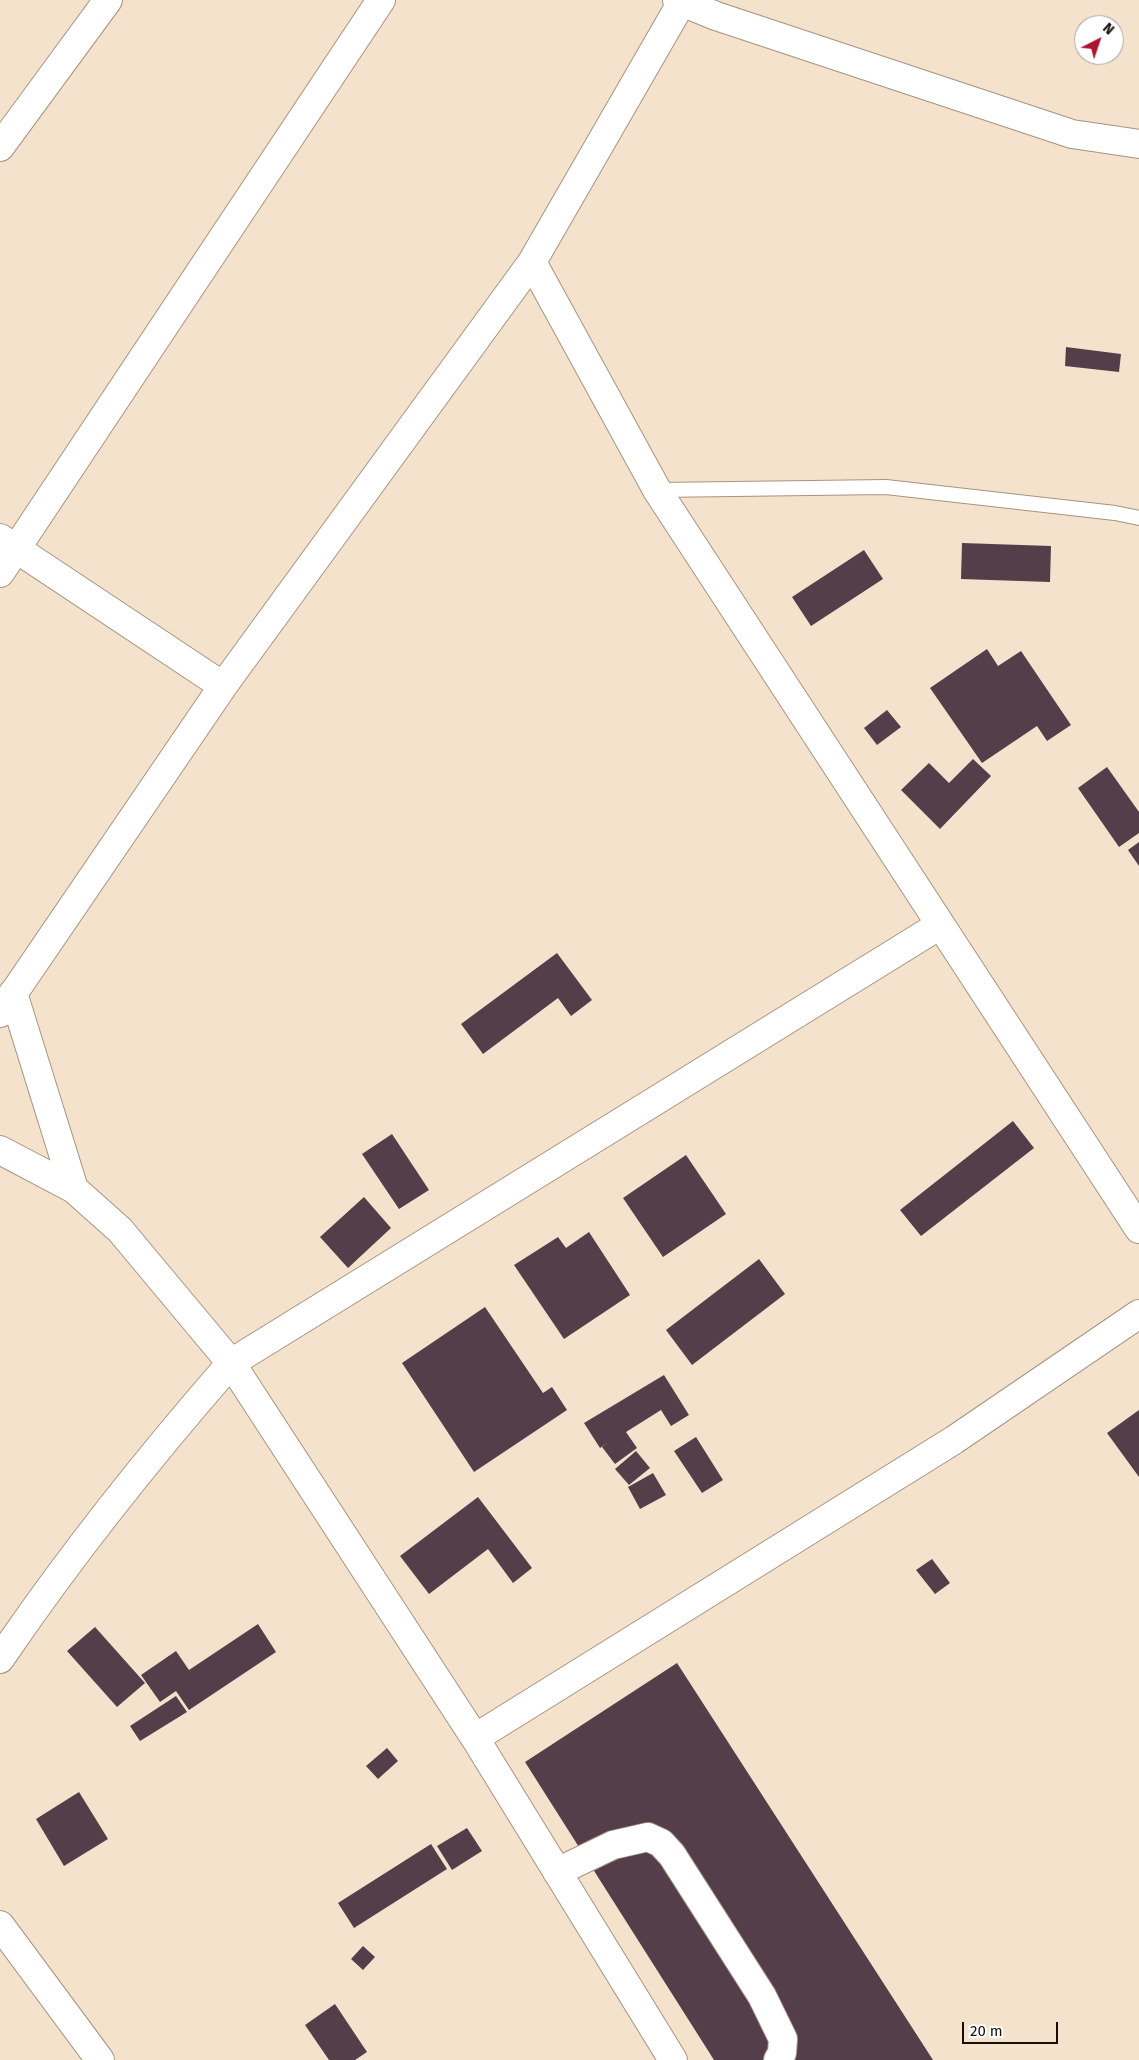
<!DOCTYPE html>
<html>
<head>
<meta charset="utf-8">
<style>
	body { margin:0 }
	#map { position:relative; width:1139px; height:2060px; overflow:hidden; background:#f5e2cc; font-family:"Fira Sans",sans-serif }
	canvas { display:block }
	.north { position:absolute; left:1074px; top:15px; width:50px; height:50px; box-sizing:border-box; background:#fff; border:1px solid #a19f9c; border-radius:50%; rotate:41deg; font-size:14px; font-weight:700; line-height:20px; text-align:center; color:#150e07 }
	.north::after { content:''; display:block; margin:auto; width:18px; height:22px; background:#ab1530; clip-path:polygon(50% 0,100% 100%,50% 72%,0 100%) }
	.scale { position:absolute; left:962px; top:2022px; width:96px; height:22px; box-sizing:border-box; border:2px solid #150e07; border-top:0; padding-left:6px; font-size:15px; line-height:18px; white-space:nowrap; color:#150e07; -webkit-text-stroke:4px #fff; paint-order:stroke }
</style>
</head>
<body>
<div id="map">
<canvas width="1139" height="2060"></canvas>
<div class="north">N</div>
<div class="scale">20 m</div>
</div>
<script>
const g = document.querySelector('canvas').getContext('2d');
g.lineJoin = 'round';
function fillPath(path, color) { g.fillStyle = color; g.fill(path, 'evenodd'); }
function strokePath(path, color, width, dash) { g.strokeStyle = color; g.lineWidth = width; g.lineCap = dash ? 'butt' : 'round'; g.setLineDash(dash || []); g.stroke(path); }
fillPath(new Path2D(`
	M1066 347 1121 354 1119 372 1065 366Z
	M962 543 1051 546 1050 582 961 579Z
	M864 550 883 579 811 626 792 597Z
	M987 649 998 666 1021 651 1071 725 1047 741 1037 726 982 763 930 688Z
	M887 710 901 727 877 745 864 728Z
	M973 759 991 776 940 829 901 790 929 763 949 783Z
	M1107 767 1139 812V833L1119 847 1078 788Z
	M1139 842V866L1128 850Z
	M557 953 592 1000 571 1016 558 998 483 1054 461 1024Z
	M1013 1121 1034 1148 921 1236 900 1210Z
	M392 1134 429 1190 399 1209 362 1154Z
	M686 1155 726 1214 663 1257 623 1198Z
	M364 1197 391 1228 348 1268 320 1237Z
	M589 1232 630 1295 564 1339 514 1265 558 1237 566 1248Z
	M759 1259 785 1294 692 1365 666 1330Z
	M485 1307 543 1393 552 1387 567 1410 474 1472 402 1363Z
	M664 1375 689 1415 671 1426 661 1410 626 1432 637 1448 615 1464 602 1447 609 1442 600 1448 584 1423Z
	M1139 1410V1477L1107 1433Z
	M696 1437 723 1480 702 1493 674 1451Z
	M636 1451 650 1468 629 1485 615 1469Z
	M653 1473 666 1495 640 1509 628 1487Z
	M478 1497 532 1568 513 1583 488 1549 429 1594 400 1556Z
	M932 1559 950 1583 935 1594 916 1570Z
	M258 1624 276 1652 189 1710 176 1691 160 1702 141 1675 176 1651 189 1670Z
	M95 1627 145 1683 117 1707 67 1651Z
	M677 1663 933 2060H714L525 1762Z
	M176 1696 187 1712 140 1741 130 1726Z
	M387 1748 398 1761 378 1779 366 1766Z
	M79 1792 108 1839 64 1866 36 1819Z
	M467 1828 482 1851 452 1870 437 1846Z
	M431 1844 447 1869 354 1928 338 1903Z
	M363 1946 375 1957 363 1970 351 1959Z
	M335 2004 367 2052 355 2060H329L305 2025Z`), '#543e4a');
const service = new Path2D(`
	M657 490 886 487 1115 513 1139 518`);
const minor = new Path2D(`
	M677 0 716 16 1072 134 1139 144
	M0 147 108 0
	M532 262 657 490 1139 1229
	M0 538 223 686
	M0 573 381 0
	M13 993 74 1189
	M0 1013 223 686 532 262 683 0
	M0 1150 74 1189 120 1230 231 1363 475 1738 673 2060
	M0 1659C70 1556 149 1457 231 1363L940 925
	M475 1738 954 1440 1139 1314
	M557 1872 613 1845 648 1837 661 1843 672 1855 762 1996 783 2039 782 2053 778 2060
	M0 1925 100 2060`);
strokePath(service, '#a6947f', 16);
strokePath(minor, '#a6947f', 30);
strokePath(service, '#fff', 14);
strokePath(minor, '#fff', 28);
</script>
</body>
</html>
